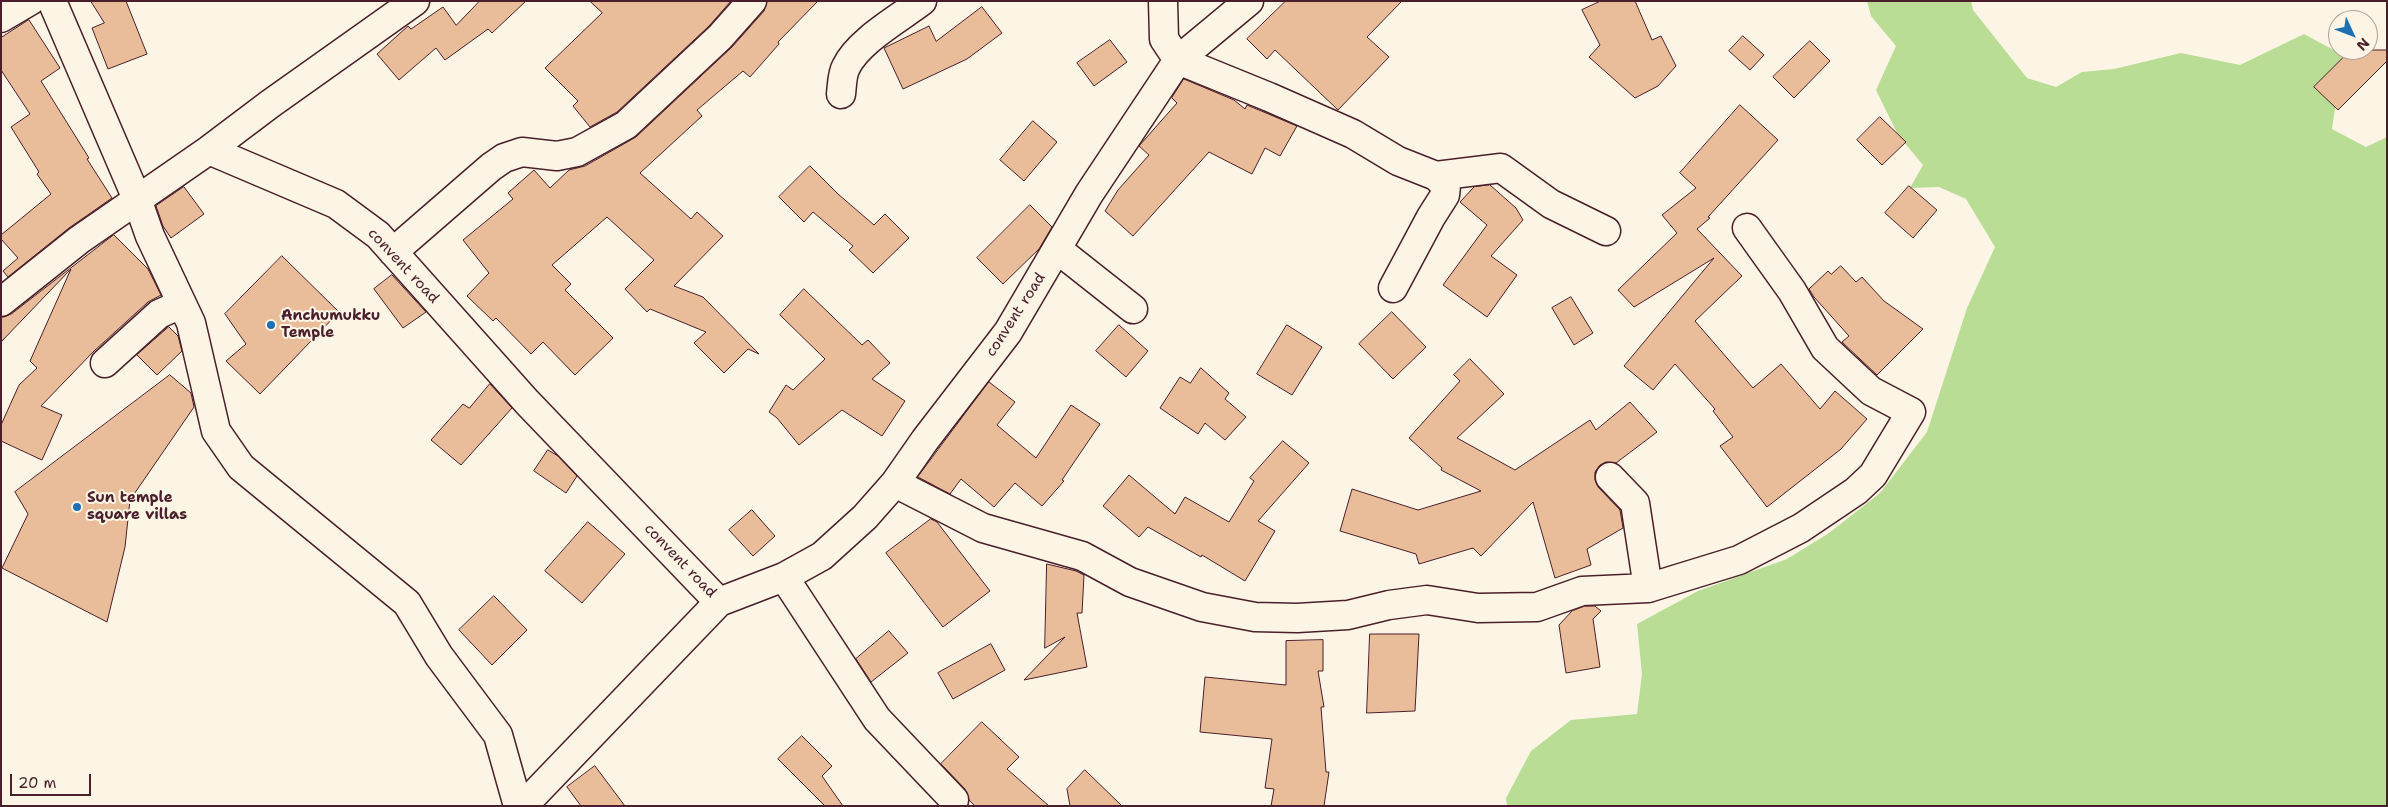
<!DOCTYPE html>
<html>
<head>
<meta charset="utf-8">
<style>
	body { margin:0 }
	#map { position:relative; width:2388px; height:807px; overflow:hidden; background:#fcf5e5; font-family:"Shantell Sans",sans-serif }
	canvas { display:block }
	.frame { position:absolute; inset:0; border:2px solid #4a1f2b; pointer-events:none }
	.north { position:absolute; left:2328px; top:10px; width:50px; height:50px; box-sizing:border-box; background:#fcf5e5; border:1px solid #b59f9b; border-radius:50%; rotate:133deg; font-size:14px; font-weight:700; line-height:20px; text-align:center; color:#4a1f2b }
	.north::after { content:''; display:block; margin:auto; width:18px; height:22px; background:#1f6fb2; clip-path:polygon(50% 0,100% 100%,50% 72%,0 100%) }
	.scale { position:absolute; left:10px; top:774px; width:81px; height:22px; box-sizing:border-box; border:2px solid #4a1f2b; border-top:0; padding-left:6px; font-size:15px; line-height:18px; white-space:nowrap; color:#4a1f2b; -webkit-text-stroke:4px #fcf5e5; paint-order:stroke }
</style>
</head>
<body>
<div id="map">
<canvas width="2388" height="807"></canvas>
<div class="frame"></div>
<div class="north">N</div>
<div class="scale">20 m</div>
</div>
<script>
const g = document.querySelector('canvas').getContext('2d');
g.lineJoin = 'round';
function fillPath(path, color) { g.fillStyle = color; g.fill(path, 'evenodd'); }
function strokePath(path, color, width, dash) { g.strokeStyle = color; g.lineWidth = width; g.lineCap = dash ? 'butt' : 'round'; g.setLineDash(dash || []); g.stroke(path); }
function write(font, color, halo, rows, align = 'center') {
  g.font = font + ' "Shantell Sans",sans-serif'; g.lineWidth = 4; g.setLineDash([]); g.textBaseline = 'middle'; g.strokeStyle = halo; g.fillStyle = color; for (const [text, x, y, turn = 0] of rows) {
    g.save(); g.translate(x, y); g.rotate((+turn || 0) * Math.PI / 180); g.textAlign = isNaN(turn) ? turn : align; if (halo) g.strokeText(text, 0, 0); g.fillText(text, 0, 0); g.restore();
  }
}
fillPath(new Path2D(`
	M1867 1H1971L1973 10 2027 78 2056 87 2082 72 2114 69 2181 53 2240 65 2304 34 2343 55 2332 129 2366 147 2387 137V806H1507L1506 798 1531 751 1571 720 1637 714 1642 674 1637 624 1698 591 1787 559 1829 533 1880 493 1927 432 1967 308 1995 247 1966 199 1939 187 1910 188 1923 165 1898 135 1876 90 1896 46 1871 16Z`), '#badd96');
const building = new Path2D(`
	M91 1H126L147 54 108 69 92 28 104 23Z
	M480 1H526L492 33 488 29 445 60 436 48 399 80 377 54 408 26 411 29 443 7 456 25Z
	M590 1H731L709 26 617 112 590 127 573 106 578 101 545 68 602 13Z
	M767 1H818L778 42 779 44 750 77 743 71 697 110 702 116 640 173 691 219 697 212 723 236 674 286 703 297 759 354 748 349 724 373 694 343 706 332 650 309 647 312 625 289 654 260 607 217 552 265 571 284 565 290 613 338 575 375 543 342 531 354 496 318 493 321 467 296 489 273 463 240 513 199 508 193 534 170 550 188 569 170 585 166 636 137 732 47 764 11Z
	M1286 1H1402L1367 37 1389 57 1338 110 1275 50 1267 59 1247 39Z
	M1601 1H1635L1652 40 1661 36 1676 66 1658 86 1635 98 1589 57 1600 45 1582 10Z
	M982 7 1002 33 967 59 903 89 884 48 929 26 936 41Z
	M29 20 60 68 41 81 89 158 87 159 112 198 69 228 8 277 3 271 18 258 1 239V235L51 194 37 174 39 172 11 127 30 114 1 70V38Z
	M1743 36 1764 55 1750 70 1729 51Z
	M1110 40 1127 62 1094 86 1077 63Z
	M1810 41 1830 61 1794 98 1773 77Z
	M2351 50H2387V61L2338 110 2314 87Z
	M1184 79 1234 100 1245 109 1247 105 1297 126 1280 156 1265 148 1252 174 1209 152 1133 236 1105 211 1118 190 1149 155 1139 146 1177 103 1172 98Z
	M1740 105 1778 140 1708 217 1710 218 1697 229 1742 276 1695 321 1753 388 1781 364 1820 409 1835 391 1867 419 1841 449 1767 507 1720 446 1733 437 1713 411 1715 409 1675 364 1653 390 1624 366 1714 258 1634 307 1618 290 1677 233 1662 215 1696 188 1680 173Z
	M1880 117 1906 142 1882 165 1857 140Z
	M1033 121 1057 142 1024 181 1000 160Z
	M810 166 838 194 874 225 885 214 909 238 873 273 849 250 853 246 813 212 804 222 779 197Z
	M1490 185 1516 208 1523 220 1491 256 1517 275 1487 317 1443 285 1487 225 1460 202 1474 187Z
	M1909 186 1937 210 1913 238 1885 213Z
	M184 187 204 214 171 238 163 226 156 206Z
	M1030 205 1052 227 1039 249 1003 284 977 258Z
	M114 235 148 269 161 295 148 302 94 351 41 406 62 415 42 460 1 441V425L19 385 37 368 30 361 71 269 1 342V317L11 314Z
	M282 256 339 312 260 394 226 361 246 344 225 314Z
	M1841 266 1856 282 1862 277 1884 301 1923 329 1877 375 1842 342 1849 336 1814 297 1809 289 1828 271 1831 274Z
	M392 275 426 312 403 328 374 289Z
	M804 289 862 345 868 340 890 363 872 379 905 401 882 436 842 410 799 445 777 418 769 412 786 385 793 390 825 359 780 315Z
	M1571 297 1593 333 1574 345 1552 308Z
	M1392 312 1426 347 1393 379 1359 344Z
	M1119 325 1148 351 1126 377 1096 351Z
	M1287 325 1322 347 1292 395 1257 374Z
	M169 327 178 336 182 351 157 375 137 355Z
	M1470 359 1504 394 1457 438 1515 470 1590 420 1596 430 1630 402 1657 432 1616 463 1606 462 1600 465 1595 472V480L1598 487 1620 510 1623 528 1587 549 1591 565 1555 578 1533 502 1481 556 1473 548 1419 564 1416 554 1340 531 1352 489 1418 510 1481 491 1441 470 1442 468 1409 438 1460 381 1454 375Z
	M1201 368 1229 393 1225 399 1246 417 1225 440 1205 423 1198 434 1160 408 1180 377 1190 383Z
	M170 375 191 393 194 407 130 500 125 547 107 622 2 568 28 514 15 492Z
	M989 382 1015 402 997 425 1036 458 1071 405 1100 424 1062 480 1064 481 1042 506 1015 483 994 507 961 479 950 494 918 477Z
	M490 384 512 408 461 465 431 440 463 404 469 408Z
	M1283 441 1309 463 1258 521 1275 531 1245 581 1202 555 1201 557 1148 527 1139 537 1103 506 1129 475 1175 514 1185 497 1229 522 1254 481 1250 478Z
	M548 450 558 456 577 476 566 493 534 471Z
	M752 510 775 536 753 556 729 530Z
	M931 519 937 522 990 591 943 627 886 553Z
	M588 522 625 554 582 603 545 571Z
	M1047 564 1076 571 1084 575 1082 613H1077L1087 667 1024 680 1065 637 1045 648Z
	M494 596 527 630 492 665 459 630Z
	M1585 606H1595L1601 611 1593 619 1600 667 1566 673 1559 625 1572 611Z
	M889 631 908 653 871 682 856 659Z
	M1370 634H1419L1415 711 1367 713Z
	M1323 640V671H1318L1324 707H1321L1326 772H1329L1324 806H1271L1274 789 1265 788 1272 739 1200 732 1205 677 1286 685V641Z
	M991 644 1005 670 953 699 938 673Z
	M982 722 1019 757 1007 769 1049 806H975L969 800 965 789 941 764Z
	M802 736 832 766 822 776 843 806H825L778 759Z
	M595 766 625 806H581L567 787Z
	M1085 770 1122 806H1070L1067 789Z`);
fillPath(building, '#eabd9a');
strokePath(building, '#4a1f2b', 1);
const street = new Path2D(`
	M52 1 137 199 150 236 191 323 216 431 241 467 407 603 439 656 498 735 518 806
	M1163 1 1164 39 1178 60 1269 97 1353 134 1398 161 1436 176 1446 186 1445 195 1431 217 1393 288
	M1 18 30 1
	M841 94C842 86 842 74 846 67 858 41 900 18 922 1
	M209 150 336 204 378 235 527 402 719 602 784 577 822 556 865 517 895 483 925 440 1008 332 1089 194 1178 60 1249 1
	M1436 176 1501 168 1551 204 1606 231
	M1057 249 1133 309
	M393 252 491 167 504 158 522 152 557 156 577 152 626 125 720 37 752 1
	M1 302 79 240 209 150 270 104 415 1
	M105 363 159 314 181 304
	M1610 477 1635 503 1648 588
	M895 483 983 528 1082 556 1130 582 1202 607 1255 617 1297 618 1348 615 1389 605 1427 600 1478 608 1537 607 1582 591 1648 588 1739 560 1801 528 1856 491 1873 475 1911 412 1871 391 1825 348 1792 291 1747 228
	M784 577 877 719 954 800
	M523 806 719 602`);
strokePath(street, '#4a1f2b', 31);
strokePath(street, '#fcf5e5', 28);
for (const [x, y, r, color] of [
	[271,325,5,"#1f6fb2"],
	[77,507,5,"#1f6fb2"]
]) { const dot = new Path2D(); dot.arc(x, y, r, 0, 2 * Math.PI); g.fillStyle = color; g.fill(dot); strokePath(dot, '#fcf5e5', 2); }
write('15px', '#4a1f2b', '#fcf5e5', [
	["convent road",403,266,47],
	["convent road",1016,315,-57],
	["convent road",680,561,46]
]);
write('bold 15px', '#4a1f2b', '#fcf5e5', [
	["Anchumukku",281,316],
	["Temple",281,333],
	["Sun temple",87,498],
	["square villas",87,515]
], 'left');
</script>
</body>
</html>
